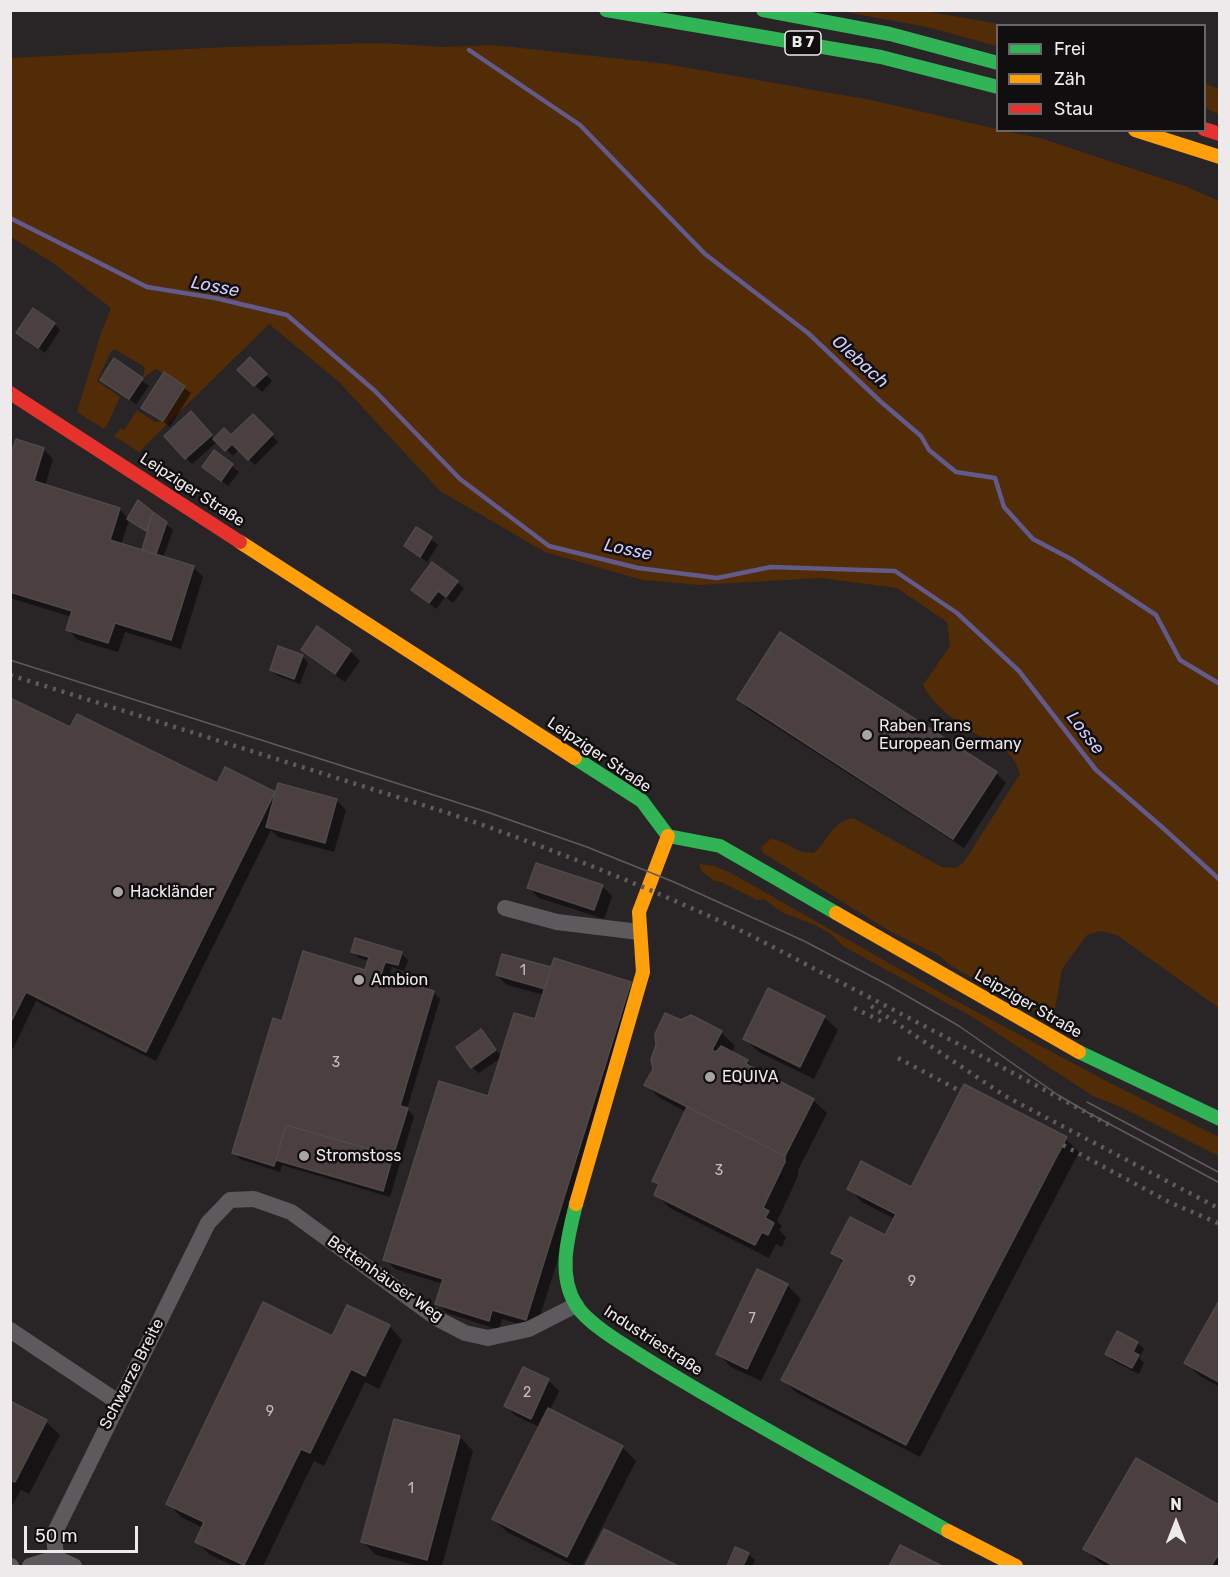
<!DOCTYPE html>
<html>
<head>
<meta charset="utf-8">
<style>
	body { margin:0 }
	#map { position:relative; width:1230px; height:1577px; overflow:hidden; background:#292426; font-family:Rubik,sans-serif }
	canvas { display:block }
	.frame { position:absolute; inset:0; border:12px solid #eee9eb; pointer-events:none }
	.legend { position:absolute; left:996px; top:24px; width:210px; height:108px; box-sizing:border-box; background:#110e0f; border:2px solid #696667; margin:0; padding:8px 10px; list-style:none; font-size:18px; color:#eee9eb }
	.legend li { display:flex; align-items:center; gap:12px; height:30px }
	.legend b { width:30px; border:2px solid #696667 }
	.north { position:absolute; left:1146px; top:1493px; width:60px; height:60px; -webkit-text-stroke:4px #110e0f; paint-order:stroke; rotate:0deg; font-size:16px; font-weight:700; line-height:24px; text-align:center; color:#eee9eb }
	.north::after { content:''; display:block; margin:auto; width:21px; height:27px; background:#eee9eb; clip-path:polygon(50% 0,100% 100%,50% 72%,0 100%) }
	.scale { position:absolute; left:24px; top:1526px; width:114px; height:27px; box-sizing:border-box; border:3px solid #eee9eb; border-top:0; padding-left:8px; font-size:18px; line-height:21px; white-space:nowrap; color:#eee9eb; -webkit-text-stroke:4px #110e0f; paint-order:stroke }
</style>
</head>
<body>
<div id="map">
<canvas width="1230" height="1577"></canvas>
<div class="frame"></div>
<ul class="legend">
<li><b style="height:8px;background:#30b455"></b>Frei</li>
<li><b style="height:8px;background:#ff9f0a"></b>Zäh</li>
<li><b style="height:8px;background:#e5322d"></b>Stau</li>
</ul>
<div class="north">N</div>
<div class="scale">50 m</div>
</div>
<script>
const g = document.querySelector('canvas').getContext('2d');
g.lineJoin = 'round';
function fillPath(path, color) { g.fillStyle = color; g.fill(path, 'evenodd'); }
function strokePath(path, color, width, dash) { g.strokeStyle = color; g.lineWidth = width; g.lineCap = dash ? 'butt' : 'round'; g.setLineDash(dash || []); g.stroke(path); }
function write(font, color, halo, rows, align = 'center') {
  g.font = font + ' Rubik,sans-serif'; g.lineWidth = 5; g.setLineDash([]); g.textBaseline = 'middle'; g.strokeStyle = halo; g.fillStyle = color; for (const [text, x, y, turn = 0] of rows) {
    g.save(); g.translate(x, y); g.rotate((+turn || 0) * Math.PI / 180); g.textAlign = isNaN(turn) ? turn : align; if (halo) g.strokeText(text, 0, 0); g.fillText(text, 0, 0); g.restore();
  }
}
fillPath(new Path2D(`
	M840 11H925L1006 25 998 26 997 46 927 27Z
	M380 43 444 47 494 45 667 64 871 100 997 129 998 130 1040 138 1185 186 1219 201V1008L1117 935 1101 931 1087 935 1062 969 1055 1009 1044 1017 951 966 940 956 893 933 763 853 761 847 771 839C789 841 793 853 814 853 831 838 829 824 853 818L942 867 956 868 964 862 1020 774C1012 744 987 743 965 727 948 715 932 703 923 685L950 646 947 622 897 588 821 578 699 585 642 580 545 552 440 491 339 382 269 324 139 452 114 436 121 428 124 430 137 410 155 422 163 421 185 386 156 369 143 378 145 367 114 349 110 353 97 381 120 397C113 410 113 417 104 429L77 412 101 333 111 308 53 263 11 237 10 58 228 47Z
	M1204 83 1219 89V114L1205 108Z
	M699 864 714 866 731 873 945 995 1112 1084 1219 1137V1156L1121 1107 1093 1096 974 1018 843 946C826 926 808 923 784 913 777 910 770 903 764 899L757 900 721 882 715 881 702 872Z`), '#522c06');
fillPath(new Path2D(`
	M54 324 60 330 45 353 18 333Z
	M250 359 272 381 262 392 239 370Z
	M115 361 149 386 136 404 102 379Z
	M164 374 191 393 170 427 143 407Z
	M253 416 278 442 255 465 239 449 233 456 218 441 192 464 166 436 197 420 215 440 231 437Z
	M43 449 53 459 45 486 119 509 129 519 139 502 173 530 163 558 193 567 203 577 181 649 125 632 118 652 78 640 68 630 72 617 10 598V462ZM129 520 147 533 143 549 147 553 121 545Z
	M214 452 239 472 228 486 204 467Z
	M417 529 438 545 427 562 406 546Z
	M432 564 464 588 453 603 445 597 436 609 413 590Z
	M302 649 350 651 360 661 345 682 312 659Z
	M302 656 308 663 300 684 278 676 271 670Z
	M739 699 996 773 1006 783 964 848 748 709Z
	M10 700 71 729 218 785 274 793 276 795 336 800 346 810 334 852 278 837 271 830 156 1061 36 1001 13 1049 10 1048Z
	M602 886 612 896 604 919 539 898 529 888Z
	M353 952 401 953 408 960 404 971 392 967 388 979 433 992 440 999 407 1109 414 1116 390 1197 282 1165 280 1172 240 1159 234 1153 283 1022 366 972 369 961 359 958Z
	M503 956 641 993 536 1329 502 1319 499 1330 447 1313 437 1303 443 1284 395 1269 385 1259 489 1098 536 1021 544 995 507 985 497 975Z
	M824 1017 838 1030 814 1079 759 1052 745 1039Z
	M681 1022 721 1033 735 1046 731 1053 747 1061 758 1072 813 1100 827 1113 798 1170V1176L777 1221 782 1226 779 1230 786 1237 782 1247 776 1244 769 1258 670 1208 656 1195 660 1186 654 1180 686 1112 660 1098 646 1085Z
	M481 1031 502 1057 479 1073 472 1067Z
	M1066 1139 1079 1152 920 1457 797 1393 783 1380 844 1264 833 1253 886 1237 895 1219 862 1202 849 1188 911 1189Z
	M757 1271 788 1286 801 1299 761 1381 731 1367 718 1353Z
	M1220 1302V1387L1200 1376 1186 1362Z
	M389 1326 402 1340 379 1389 365 1382 324 1466 314 1461 263 1566H234L210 1555 197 1541 203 1528 181 1517 168 1503 333 1338Z
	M1137 1343 1144 1349 1139 1358 1144 1363 1139 1374 1113 1361 1107 1354Z
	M523 1369 549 1381 559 1391 550 1410 622 1447 636 1461 582 1566H575L507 1532 493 1519 540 1427 516 1416 506 1406Z
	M10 1403 46 1422 60 1435 29 1494 21 1490 10 1509Z
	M395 1420 460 1437 473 1451 442 1566H418L376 1555 363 1542Z
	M1220 1507V1566H1106L1099 1562 1085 1549Z
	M605 1531 674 1566H587Z
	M901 1547 939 1566H890Z
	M736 1549 748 1554 755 1560 752 1566H728Z`), '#0007');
strokePath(new Path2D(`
	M469 50 580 125 705 254 808 333 880 401 921 436 929 450 956 472 995 478 1004 507 1033 539 1071 559 1156 615 1180 660 1220 684
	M10 218 147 287 215 298 287 315 375 391 460 479 549 546 638 568 717 578 771 567 895 571 957 613 1019 671 1096 770 1162 827 1220 880`), '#615a8a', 4.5);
const building = new Path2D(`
	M33 308 55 323 38 348 16 333Z
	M250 357 267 374 254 386 237 370Z
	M114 358 143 378 129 399 100 380Z
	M164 372 185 386 163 421 141 408Z
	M191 411 212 435 185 459 164 436Z
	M253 414 273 434 248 460 232 444 225 451 213 439 224 428 231 435Z
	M16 439 44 448 34 481 120 508 110 540 194 566 171 640 115 623 108 643 66 630 72 611 10 592V457Z
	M214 450 233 464 221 481 202 467Z
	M138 500 153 512 146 531 127 519Z
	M153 512 167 522 156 554 142 550Z
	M416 527 432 537 420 557 404 546Z
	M432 562 458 581 446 597 438 591 429 603 411 590Z
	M317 626 351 650 335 674 301 650Z
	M780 632 997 772 953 839 737 699Z
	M278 646 303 655 294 679 270 670Z
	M10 698 70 727 77 714 217 783 225 767 275 792 146 1052 26 992 10 1024Z
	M278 783 337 799 325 843 266 827Z
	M536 863 603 885 594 910 527 888Z
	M355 938 402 952 398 965 385 962 381 975 434 991 400 1106 408 1108 393 1156 286 1125 274 1166 232 1153 273 1018 282 1021 303 951 365 970 369 957 351 952Z
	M502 954 551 967 545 989 496 975Z
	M554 958 631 982 526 1320 492 1310 489 1321 435 1304 443 1279 383 1260 439 1081 488 1096 514 1013 535 1019Z
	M768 988 825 1016 800 1067 743 1039Z
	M665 1013 681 1020 691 1015 722 1031 712 1050 716 1052 721 1046 748 1060 746 1064 814 1099 785 1156 644 1085 653 1069 651 1059 656 1045 655 1034Z
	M481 1029 496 1050 471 1068 456 1047Z
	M964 1084 1067 1137 906 1445 781 1380 844 1260 831 1253 850 1217 885 1235 896 1214 847 1189 861 1161 911 1187Z
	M687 1107 785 1156V1162L763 1208 769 1211 765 1218 774 1223 768 1235 762 1232 755 1245 654 1195 659 1184 652 1181Z
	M286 1125 393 1156 383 1191 276 1160Z
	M757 1269 788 1284 747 1369 716 1354Z
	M1220 1299V1381L1219 1382 1184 1363Z
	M263 1302 332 1336 347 1305 390 1325 365 1376 351 1369 310 1453 301 1449 244 1565 195 1542 204 1522 166 1504Z
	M1117 1331 1138 1342 1133 1352 1139 1355 1132 1368 1105 1354Z
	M523 1367 549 1379 531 1419 504 1406Z
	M10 1401 47 1420 15 1482 10 1480Z
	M548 1408 623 1446 567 1557 492 1519Z
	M394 1419 460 1436 427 1560 361 1542Z
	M1136 1458 1219 1505 1220 1504V1552L1211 1566H1114L1083 1549Z
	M604 1529 678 1566H585Z
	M900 1545 942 1566H889Z
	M735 1547 749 1553 743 1566H727Z`);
fillPath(building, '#4b3f3f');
strokePath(building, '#4e4a4b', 1.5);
strokePath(new Path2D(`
	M505 908 557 922 639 932
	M10 1330 118 1402
	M56 1558 74 1566
	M10 1566H11
	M30 1566 56 1558 54 1534 208 1223 230 1200 254 1199 291 1212 438 1319 465 1333 488 1338 529 1329 576 1305`), '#5c5a5c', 16);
strokePath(new Path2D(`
	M606 10 881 57 998 87
	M763 10 890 34 998 63
	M575 758 642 801 668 836 720 846 836 913
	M1079 1052 1220 1119
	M576 1204C568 1237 557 1274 576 1305 590 1327 633 1350 656 1365 751 1423 850 1476 948 1531`), '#30b455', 14);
strokePath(new Path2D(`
	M1135 130 1220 157
	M240 542 575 758
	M836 913 1079 1052
	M576 1204 643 972 639 912 668 836
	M948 1531 1016 1566`), '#ff9f0a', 14);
strokePath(new Path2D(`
	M1204 129 1220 134
	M10 393 240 542`), '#e5322d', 14);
strokePath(new Path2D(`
	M10 660 487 812 587 847 674 882 804 941 888 985 959 1026 1058 1095 1087 1112 1220 1183
	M1087 1102 1220 1173`), '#5f5b5c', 1.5);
strokePath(new Path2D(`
	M10 675 448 813C539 844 630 880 718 920 758 938 797 960 836 980 929 1028 1021 1077 1113 1127
	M871 1006 1005 1096 1220 1209
	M854 1008 881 1021
	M898 1058 960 1091
	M1063 1145 1169 1202 1220 1224`), '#5f5b5c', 4.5, [3, 6]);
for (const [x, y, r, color] of [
	[867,735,6,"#a9a4a6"],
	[118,892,6,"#a9a4a6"],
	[359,980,6,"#a9a4a6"],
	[710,1077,6,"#a9a4a6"],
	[304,1156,6,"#a9a4a6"]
]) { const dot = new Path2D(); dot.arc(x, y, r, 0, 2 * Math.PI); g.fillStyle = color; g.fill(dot); strokePath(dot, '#110e0f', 2); }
write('14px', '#c5bec0', null, [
	["1",523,971],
	["3",336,1063],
	["3",719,1171],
	["9",912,1282],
	["7",752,1319],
	["2",527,1393],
	["9",270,1412],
	["1",411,1489]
]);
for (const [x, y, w] of [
	[803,43,36]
]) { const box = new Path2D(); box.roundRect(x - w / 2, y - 12, w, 24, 4.5); g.fillStyle = '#110e0f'; g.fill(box); strokePath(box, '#eee9eb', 1.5); }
write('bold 15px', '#eee9eb', null, [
	["B 7",803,43]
]);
write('16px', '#eee9eb', '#110e0f', [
	["Leipziger Straße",192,490,33],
	["Leipziger Straße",599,755,34],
	["Leipziger Straße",1028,1004,30],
	["Bettenhäuser Weg",385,1279,35],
	["Industriestraße",653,1341,33],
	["Schwarze Breite",132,1374,-63]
]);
write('16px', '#eee9eb', '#110e0f', [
	["Raben Trans",879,726],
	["European Germany",879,744],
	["Hackländer",130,892],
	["Ambion",371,980],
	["EQUIVA",722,1077],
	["Stromstoss",316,1156]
], 'left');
write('italic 18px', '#d1cbfd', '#110e0f', [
	["Losse",215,287,11],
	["Olebach",860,362,42],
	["Losse",628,550,12],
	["Losse",1085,733,52]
]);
</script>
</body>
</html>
